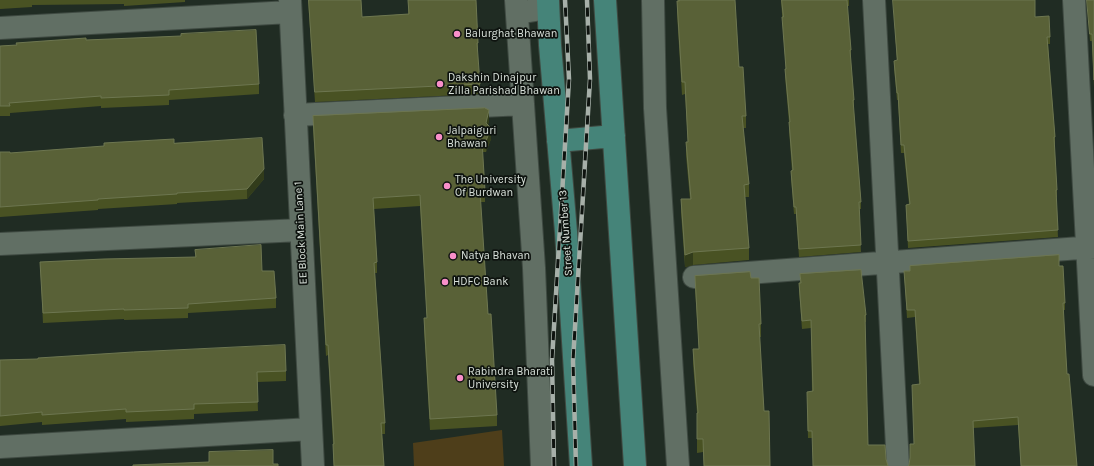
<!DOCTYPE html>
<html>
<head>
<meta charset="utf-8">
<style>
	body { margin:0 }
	canvas { display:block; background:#202c23 }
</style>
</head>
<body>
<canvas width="1094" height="466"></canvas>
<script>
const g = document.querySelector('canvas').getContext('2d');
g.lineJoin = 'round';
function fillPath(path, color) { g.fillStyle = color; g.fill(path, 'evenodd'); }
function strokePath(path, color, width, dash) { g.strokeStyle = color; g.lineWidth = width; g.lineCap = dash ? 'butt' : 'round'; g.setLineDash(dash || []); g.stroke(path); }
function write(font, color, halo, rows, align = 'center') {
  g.font = font + ' Karla,sans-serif'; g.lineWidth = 3.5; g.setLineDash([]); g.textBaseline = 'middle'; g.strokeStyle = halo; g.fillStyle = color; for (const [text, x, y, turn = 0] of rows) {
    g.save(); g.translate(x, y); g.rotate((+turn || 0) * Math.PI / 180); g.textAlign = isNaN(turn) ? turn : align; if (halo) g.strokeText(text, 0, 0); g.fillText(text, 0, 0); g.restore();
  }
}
fillPath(new Path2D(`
	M502 430 504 466H414L413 443Z`), '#4e3e1a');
const minor = new Path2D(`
	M290 0 313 466
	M516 0 534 268 542 466
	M653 0 655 108 678 466
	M874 0 898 466
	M1074 0 1094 375
	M517 13 548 8
	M0 28 290 12
	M295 115 523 104
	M0 244 301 230
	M694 277 1094 247
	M0 447 311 429`);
const major = new Path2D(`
	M548 0 550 45 566 232 581 466
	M605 0 635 466
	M558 141 614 136`);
strokePath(minor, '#3f4a42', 24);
strokePath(major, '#3f4a42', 24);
strokePath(minor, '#616f64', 22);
strokePath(major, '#458479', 22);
const rail = new Path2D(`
	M554 466 552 360 569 79 565 0
	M576 466 573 361 590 79 587 0`);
strokePath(rail, '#a7b0a9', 4.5);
strokePath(rail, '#0e130f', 3, [9]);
fillPath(new Path2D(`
	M0 0H186H185V2L124 6V4L32 5V7L0 9Z
	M308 0H361L362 17 408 14V0H476L478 43V52H477L480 84V94L315 102Z
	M678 0H735L739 67 746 116V128H743L749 184V197H745L749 248V260L693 265 685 267 681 212V199H690L686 155V142H688L685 94 682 95 677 13V1H678Z
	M781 0H849V6H847L851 50V57H850L854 100V107H853L861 202V209H859L861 252 799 257 796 214H794L791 178V171H792L789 129V122L785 76V69H786Z
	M893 0 1035 17 1050 37V44H1048L1055 137V144H1054L1057 190V197H1056L1058 237 908 248 906 205 909 204 904 153H901L898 100H897L894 68V61L897 60Z
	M1087 0H1094V88L1092 41H1090Z
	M86 40 259 84V94L169 100V105L101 108V106L10 113V116H0V46L16 45Z
	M313 116 489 120 488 125 491 139 486 152H482L485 191V202H480L488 314 497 415V426L430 430 424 329V318H427L420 206 374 209 377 262V273H375L385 423V434H382L384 466H334L333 454V444L328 355 326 356 313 127Z
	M174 143 264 179 247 199 177 203V204L98 209V210L0 217V152L10 153Z
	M195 250 262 271 276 298V308L188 313V318L124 320V319L43 323 40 262 195 257Z
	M1059 266 1065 303V310H1063L1067 374 1077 466H1021L1018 425 973 428 909 465 910 459V444H914L919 384 915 317 907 318 904 271Z
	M800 274 866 315V322H865L868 445 886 459 812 438H808L807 399 812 391 811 328 802 329 799 290V283H800Z
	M695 276 751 278 761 324V337H759L764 411 770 466H704L703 452 697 453V413L693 363V349H699L695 289Z
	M38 359 286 371V381L257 382 258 411 194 414V419L126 422V419L42 425V422L0 426V360Z`), '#495223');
fillPath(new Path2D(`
	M489 110V120L486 133V123Z
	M491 128V139L486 152V141Z
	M264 169V179L247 199V189Z
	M693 252V265L685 267V255Z`), '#323c1b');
const building = new Path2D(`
	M309 0H361L362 17 409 14 408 0H476L478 43H477L480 84 315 92Z
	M679 0H735L739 67H743L746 116H742L749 184 744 185 749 248 693 252 685 255 681 199H691L686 142H688L685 82H682L677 1H679Z
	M782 0H847L851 50H850L854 100H853L861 202H859L861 245 799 249 796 207H794L791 171 793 170 789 122H790L785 69H786L782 17H783Z
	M893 0H1035V17L1049 16 1050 37H1047L1055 137H1054L1057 190H1056L1058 230 908 241 906 205 910 204 904 145H901L898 93H897L894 61 897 60Z
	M1087 0H1094V80L1092 34H1090Z
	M256 30 259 84 169 90V95L101 98V96L9 103 10 106H0V46L17 45 16 43 86 38V40L181 36V34Z
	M485 108 489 110 486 123 491 128 486 141H482L485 191H480L488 314H491L497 415 430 419 424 318H427L420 195 373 198 377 262 374 263 385 423H381L384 466H334L333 444H334L328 345H326L313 116Z
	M262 138 264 169 247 189 177 193V194L98 199V200L0 207V152H10V153L104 146V143L174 139V143Z
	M261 245 262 271H274L276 298 188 304V308L124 310V309L43 313 40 262 104 259 196 257 195 250Z
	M1059 255V266H1063L1065 303H1063L1067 374H1069L1077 466H1021L1018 417 973 421 975 466H908L909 465 910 458V444H914L912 385 920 384 915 310H907L904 271H910V266Z
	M861 270 866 315H865L868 445H885L886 459 888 466H813L812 431H808L807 392 813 391 811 320 802 321 799 283H801L800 274Z
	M750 272 751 278H759L761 324H759L764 411H769L770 466H704L703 439H697V413H698L693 349H699L695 276Z
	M285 345 286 371 257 372 258 402 194 404V409L126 412V409L42 415V412L0 416V360L38 359V358L133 352Z
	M273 450V464H278V466H133V465L209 462V452Z`);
fillPath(building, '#596137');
strokePath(building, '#6d7650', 1);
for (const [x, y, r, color] of [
	[457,34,4,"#f98fc9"],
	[440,84,4,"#f98fc9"],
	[439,137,4,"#f98fc9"],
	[447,186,4,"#f98fc9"],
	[453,256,4,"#f98fc9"],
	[445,282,4,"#f98fc9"],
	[460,378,4,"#f98fc9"]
]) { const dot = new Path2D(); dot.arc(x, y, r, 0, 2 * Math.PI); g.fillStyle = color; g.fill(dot); strokePath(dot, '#0e130f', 1.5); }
write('11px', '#dae2db', '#0e130f', [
	["Balurghat Bhawan",465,34],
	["Dakshin Dinajpur",448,78],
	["Zilla Parishad Bhawan",448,91],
	["Jalpaiguri",447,131],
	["Bhawan",447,144],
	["The University",455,180],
	["Of Burdwan",455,193],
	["Natya Bhavan",461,256],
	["HDFC Bank",453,282],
	["Rabindra Bharati",468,372],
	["University",468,385]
], 'left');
write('11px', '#dae2db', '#0e130f', [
	["EE Block Main Lane 1",301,233,-93],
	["Street Number 13",566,233,-94]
]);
</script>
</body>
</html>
